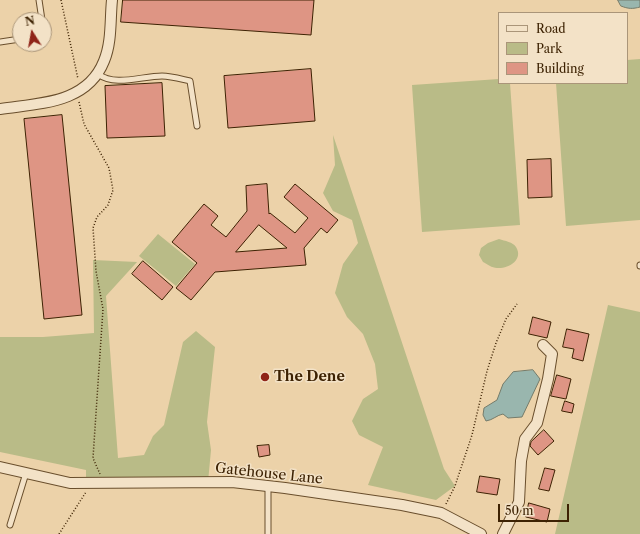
<!DOCTYPE html>
<html>
<head>
<meta charset="utf-8">
<style>
	body { margin:0 }
	#map { position:relative; width:640px; height:534px; overflow:hidden; background:#ecd2a9; font-family:"Libre Caslon Text",serif }
	canvas { display:block }
	.legend { position:absolute; left:498px; top:12px; width:130px; height:72px; box-sizing:border-box; background:#f3e2c7; border:1px solid #aa9579; margin:0; padding:5px 7px; list-style:none; font-size:12px; color:#3d2203 }
	.legend li { display:flex; align-items:center; gap:8px; height:20px }
	.legend b { width:20px; border:1px solid #aa9579 }
	.north { position:absolute; left:12px; top:12px; width:40px; height:40px; box-sizing:border-box; background:#f3e2c7; border:1px solid #aa9579; border-radius:50%; rotate:349deg; font-size:11px; font-weight:700; line-height:16px; text-align:center; color:#3d2203 }
	.north::after { content:''; display:block; margin:auto; width:14px; height:18px; background:#8f2418; clip-path:polygon(50% 0,100% 100%,50% 72%,0 100%) }
	.scale { position:absolute; left:498px; top:504px; width:71px; height:18px; box-sizing:border-box; border:2px solid #3d2203; border-top:0; padding-left:5px; font-size:12px; line-height:14px; white-space:nowrap; color:#3d2203; -webkit-text-stroke:3px #f3e2c7; paint-order:stroke }
</style>
</head>
<body>
<div id="map">
<canvas width="640" height="534"></canvas>
<ul class="legend">
<li><b style="height:5px;background:#f3e2c7"></b>Road</li>
<li><b style="height:11px;background:#b9bb87"></b>Park</li>
<li><b style="height:11px;background:#de9584"></b>Building</li>
</ul>
<div class="north">N</div>
<div class="scale">50 m</div>
</div>
<script>
const g = document.querySelector('canvas').getContext('2d');
g.lineJoin = 'round';
function fillPath(path, color) { g.fillStyle = color; g.fill(path, 'evenodd'); }
function strokePath(path, color, width, dash) { g.strokeStyle = color; g.lineWidth = width; g.lineCap = dash ? 'butt' : 'round'; g.setLineDash(dash || []); g.stroke(path); }
function write(font, color, halo, rows, align = 'center') {
  g.font = font + ' "Libre Caslon Text",serif'; g.lineWidth = 3; g.setLineDash([]); g.textBaseline = 'middle'; g.strokeStyle = halo; g.fillStyle = color; for (const [text, x, y, turn = 0] of rows) {
    g.save(); g.translate(x, y); g.rotate((+turn || 0) * Math.PI / 180); g.textAlign = isNaN(turn) ? turn : align; if (halo) g.strokeText(text, 0, 0); g.fillText(text, 0, 0); g.restore();
  }
}
fillPath(new Path2D(`
	M640 59V220L566 226 556 83H627V60Z
	M499 79V83H510L520 225 422 232 412 85Z
	M333 135 444 469 455 486 436 500 368 485 383 447 359 435 352 421 363 399 378 389 375 364 363 334 347 317 335 293 343 264 358 243 352 220 333 211 323 193 335 165Z
	M158 234 195 264 176 286 139 256Z
	M499 239C505 241 513 242 516 247 524 260 508 269 497 268 492 268 487 264 483 262L479 255 481 248 488 243Z
	M93 260 137 262 106 296 118 458 144 455 153 436 164 425 183 342 196 331 215 347 207 422 211 450 208 482 86 483V470L0 452V337H43L94 333Z
	M608 305 640 312V534H555Z`), '#b9bb87');
const water = new Path2D(`
	M618 0H640V7C633 9 628 9 621 6Z
	M533 370 540 379 522 417 508 418 503 414C497 415 493 420 486 421L483 415 484 408 497 400 503 384 513 372Z`);
fillPath(water, '#99b6ae');
strokePath(water, '#747b6a', 1);
const building = new Path2D(`
	M123 0H314L311 35 121 22Z
	M311 69 315 121 228 128 224 76Z
	M162 83 165 136 107 138 105 86Z
	M62 115 82 315 44 319 24 119Z
	M551 159 552 197 528 198 527 160Z
	M267 184 269 214 270 213 295 233 308 218 284 197 295 184 338 220 327 233 321 228 304 248 306 265 215 272 191 300 176 288 197 263 172 242 204 204 218 216 211 225 226 237 247 211 246 186ZM259 225 287 248 236 252Z
	M143 261 173 287 162 300 132 274Z
	M533 317 551 322 547 338 529 334Z
	M567 329 589 334 583 361 572 358 574 349 563 347Z
	M557 375 571 379 566 399 551 396Z
	M565 401 574 404 572 413 562 411Z
	M544 430 554 441 538 455 530 446 531 442Z
	M269 445 270 455 259 457 257 446Z
	M545 468 555 470 549 491 539 489Z
	M480 476 500 479 497 495 477 492Z
	M529 503 550 509 547 522 526 517Z`);
fillPath(building, '#de9584');
strokePath(building, '#3d2203', 1);
const lane = new Path2D(`
	M39 0 42 20
	M0 42 20 39
	M98 74C115 87 142 76 162 76 171 76 181 79 190 81L197 126
	M640 265V266
	M10 525 26 473
	M268 534V486`);
const street = new Path2D(`
	M0 109C39 103 87 104 104 61 112 42 110 19 112 0
	M0 467 70 483 232 482 285 488 402 505 441 513 481 534
	M503 534 519 502 521 461 525 439 537 423 548 379 552 354 543 345`);
strokePath(lane, '#694e2c', 7);
strokePath(street, '#694e2c', 12);
strokePath(new Path2D(`
	M61 0 78 79
	M79 102 84 124 109 168 113 190 108 205 97 217 93 228 96 271 103 309 93 458 100 474
	M446 504 455 486 472 435 487 371 496 343 506 319 517 304
	M59 534 86 492`), '#3d2203', 1.5, [1, 2]);
strokePath(lane, '#f3e2c7', 5);
strokePath(street, '#f3e2c7', 10);
for (const [x, y, r, color] of [
	[265,377,5,"#8f2418"]
]) { const dot = new Path2D(); dot.arc(x, y, r, 0, 2 * Math.PI); g.fillStyle = color; g.fill(dot); strokePath(dot, '#f3e2c7', 1.5); }
write('bold 14px', '#3d2203', '#f3e2c7', [
	["The Dene",274,377]
], 'left');
write('14px', '#3d2203', '#f3e2c7', [
	["Gatehouse Lane",269,474,6]
]);
</script>
</body>
</html>
